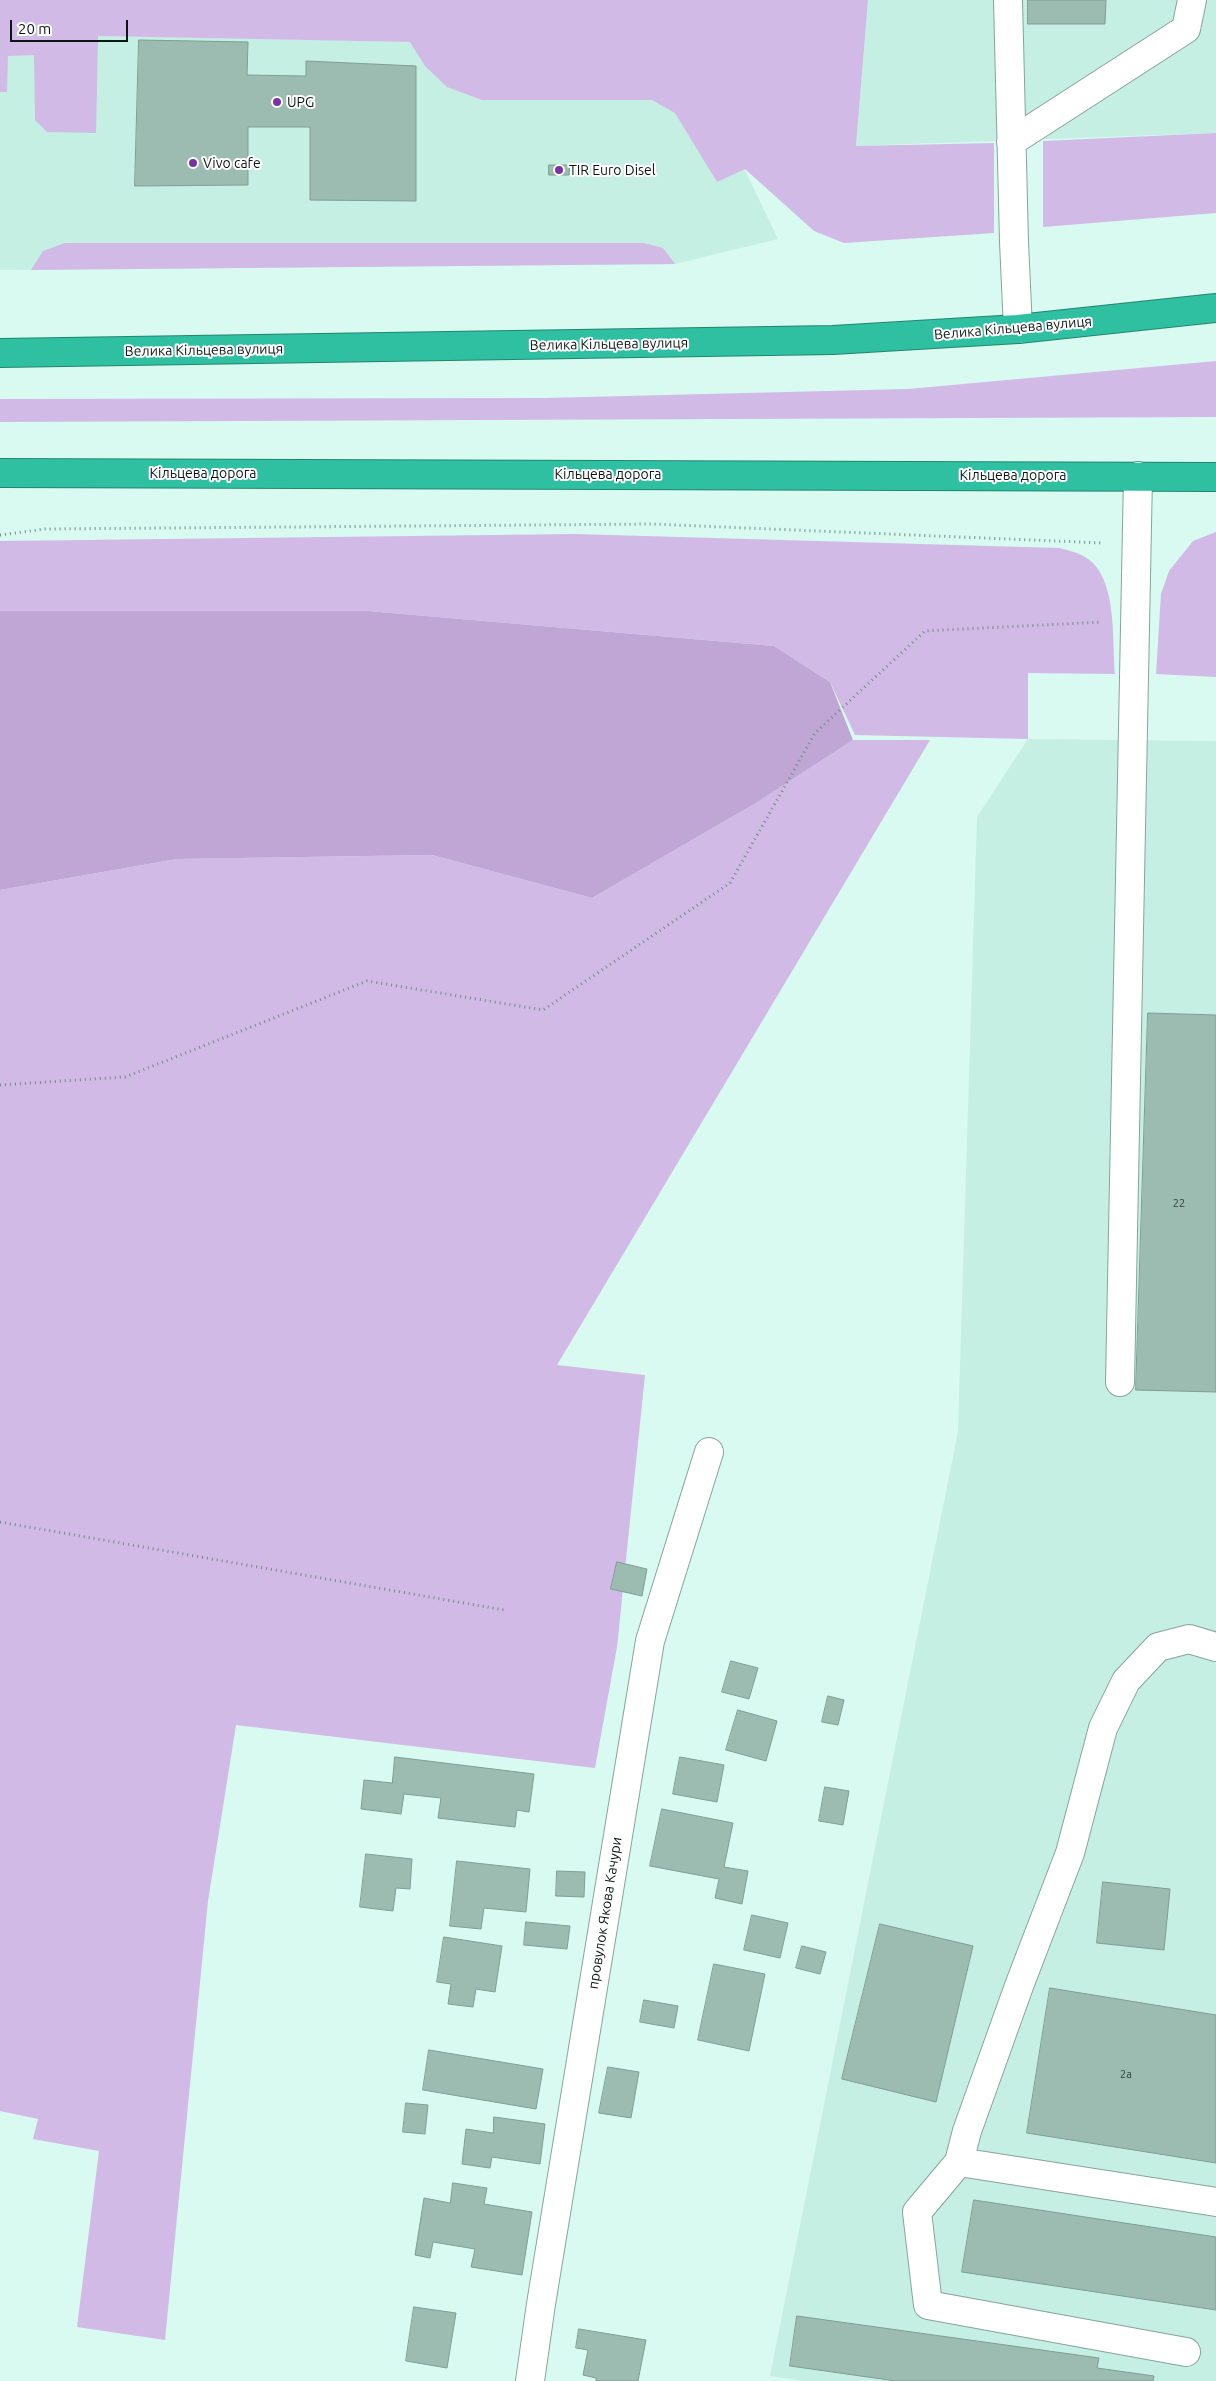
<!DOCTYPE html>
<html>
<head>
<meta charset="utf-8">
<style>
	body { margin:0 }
	#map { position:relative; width:1216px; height:2381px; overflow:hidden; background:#d9faf0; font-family:Ubuntu,sans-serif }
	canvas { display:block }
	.scale { position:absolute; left:10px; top:20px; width:118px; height:22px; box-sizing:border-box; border:2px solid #0b1714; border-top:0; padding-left:6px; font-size:15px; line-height:18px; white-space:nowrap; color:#0b1714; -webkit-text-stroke:4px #fff; paint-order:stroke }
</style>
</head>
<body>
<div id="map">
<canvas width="1216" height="2381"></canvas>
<div class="scale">20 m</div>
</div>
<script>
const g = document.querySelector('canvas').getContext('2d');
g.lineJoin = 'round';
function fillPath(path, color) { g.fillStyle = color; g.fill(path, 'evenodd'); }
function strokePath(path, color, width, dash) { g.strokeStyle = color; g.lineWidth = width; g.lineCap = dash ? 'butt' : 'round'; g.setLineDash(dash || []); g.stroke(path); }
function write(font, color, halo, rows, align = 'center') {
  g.font = font + ' Ubuntu,sans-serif'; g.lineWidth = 4; g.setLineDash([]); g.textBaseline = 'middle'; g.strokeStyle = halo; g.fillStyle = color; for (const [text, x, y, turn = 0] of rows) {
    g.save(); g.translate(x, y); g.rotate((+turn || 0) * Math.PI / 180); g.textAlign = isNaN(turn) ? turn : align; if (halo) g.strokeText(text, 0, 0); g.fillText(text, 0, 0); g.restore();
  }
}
fillPath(new Path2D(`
	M868 0H1216V133L856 146Z
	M0 34 686 47 778 239 675 264 0 270Z
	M1028 739 1216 741V2381H803L770 2376 958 1431 977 817Z`), '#c5efe2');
fillPath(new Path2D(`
	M0 0H868L856 146 994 143V233L844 243 814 231 745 169 717 182 675 113 652 100H482L447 87 425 66 410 42 98 36 96 133 47 132 35 120 34 55 8 56 7 92H0Z
	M1216 133V213L1043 227V141Z
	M65 243H644L663 248 675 264 31 270 43 251Z
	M1216 361V417L0 422V399L545 398 908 389Z
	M1216 532V677L1156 674 1161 594 1169 571 1193 541Z
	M575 534 1059 548C1067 550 1077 552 1085 557 1118 576 1112 640 1115 674L1028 673V739L855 735 830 682 774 646 368 611H0V541Z
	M853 740H930L557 1365 645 1375 617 1647 595 1768 236 1725 208 1901 165 2340 77 2327 99 2151 33 2139 38 2119 0 2111V890L177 859 432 855 592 898 756 803Z`), '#d1bae5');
fillPath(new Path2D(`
	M0 611H368L774 646 830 682 853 740 756 803 592 898 432 855 177 859 0 890Z`), '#c0a6d5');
const building = new Path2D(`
	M1028 0H1106L1105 24H1028Z
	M139 40 248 42 247 75 306 76V61L416 66V201L310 200V127H248V185L135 186Z
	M549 165H570L569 175H549Z
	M1148 1013 1216 1015V1392L1136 1390Z
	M617 1562 647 1569 642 1596 611 1589Z
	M731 1661 758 1668 749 1699 722 1692Z
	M828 1696 844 1700 838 1725 822 1722Z
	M738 1710 777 1721 766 1761 726 1750Z
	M395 1757 534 1774 529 1812 517 1810 515 1827 438 1818 441 1798 404 1794 401 1814 361 1809 364 1780 392 1783Z
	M680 1757 724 1765 717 1802 673 1794Z
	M825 1787 849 1791 843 1825 819 1821Z
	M662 1809 733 1823 724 1867 748 1871 742 1904 715 1898 719 1879 650 1866Z
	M366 1854 412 1859 410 1889 396 1888 393 1911 360 1907Z
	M457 1861 530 1869 526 1912 484 1908 481 1929 450 1926Z
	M557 1871 585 1872 584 1897 556 1896Z
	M1103 1882 1170 1889 1164 1950 1097 1943Z
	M752 1915 788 1923 780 1958 744 1950Z
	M526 1922 570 1926 567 1949 524 1945Z
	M880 1924 973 1946 936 2102 842 2079Z
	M444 1937 502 1946 495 1992 476 1989 473 2007 448 2004 451 1984 437 1982Z
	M802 1946 826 1952 820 1974 796 1968Z
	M714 1964 765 1974 749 2051 698 2040Z
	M1050 1988 1216 2015V2163L1027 2133Z
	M644 2000 678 2006 674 2028 640 2022Z
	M429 2050 543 2069 536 2109 423 2090Z
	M608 2067 639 2072 631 2118 599 2113Z
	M406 2103 428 2105 425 2134 403 2132Z
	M494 2117 545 2124 540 2164 492 2157 490 2168 462 2164 466 2129 493 2133Z
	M453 2183 487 2188 484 2204 532 2212 522 2275 471 2267 475 2249 433 2242 430 2258 415 2255 424 2198 450 2203Z
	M974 2200 1216 2237V2310L962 2272Z
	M414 2307 456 2313 447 2368 406 2361Z
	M797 2316 1099 2358 1097 2368 1154 2376 1153 2381H896L790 2366Z
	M579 2329 646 2340 638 2381H596V2378L583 2375 588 2350 576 2348Z`);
fillPath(building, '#9cbbb1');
strokePath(building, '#7f9e94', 1);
const minor = new Path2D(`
	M1008 0 1014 242 1018 329
	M1011 142 1186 29 1192 0
	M1120 1382 1138 476
	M959 2162 967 2131 1019 1986 1070 1853 1103 1728 1126 1681 1158 1647 1189 1639 1216 1647
	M1186 2352 928 2305 917 2212 959 2162 1216 2202
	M530 2381 541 2304 650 1641 709 1452`);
const highway = new Path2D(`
	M0 353 833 340 1018 329 1216 308
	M0 473 1216 477`);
strokePath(minor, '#86a49b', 30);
strokePath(highway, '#228570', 30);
strokePath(new Path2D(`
	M0 535 45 529 652 524 1103 543
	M0 1085 125 1077 367 981 543 1010 730 883 815 733 925 631 1101 622
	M0 1522 504 1610`), '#758c86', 3, [1, 4]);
strokePath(minor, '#fff', 28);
strokePath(highway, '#2fc0a2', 28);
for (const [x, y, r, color] of [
	[277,102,5,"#7a33a6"],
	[193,163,5,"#7a33a6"],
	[559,170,5,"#7a33a6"]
]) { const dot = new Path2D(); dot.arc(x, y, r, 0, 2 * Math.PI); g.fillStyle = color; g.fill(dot); strokePath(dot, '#fff', 2); }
write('11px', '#2f403b', null, [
	["22",1179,1203],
	["2а",1126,2074]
]);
write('14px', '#0b1714', '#fff', [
	["UPG",287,102],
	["Vivo cafe",203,163],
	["TIR Euro Disel",569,170]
], 'left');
write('14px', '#0b1714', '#fff', [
	["Велика Кільцева вулиця",1013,328,-5],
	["Велика Кільцева вулиця",609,344,-1],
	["Велика Кільцева вулиця",204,350,-1],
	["Кільцева дорога",203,473],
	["Кільцева дорога",608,474],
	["Кільцева дорога",1013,475],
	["провулок Якова Качури",605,1913,-81]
]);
</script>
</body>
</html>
